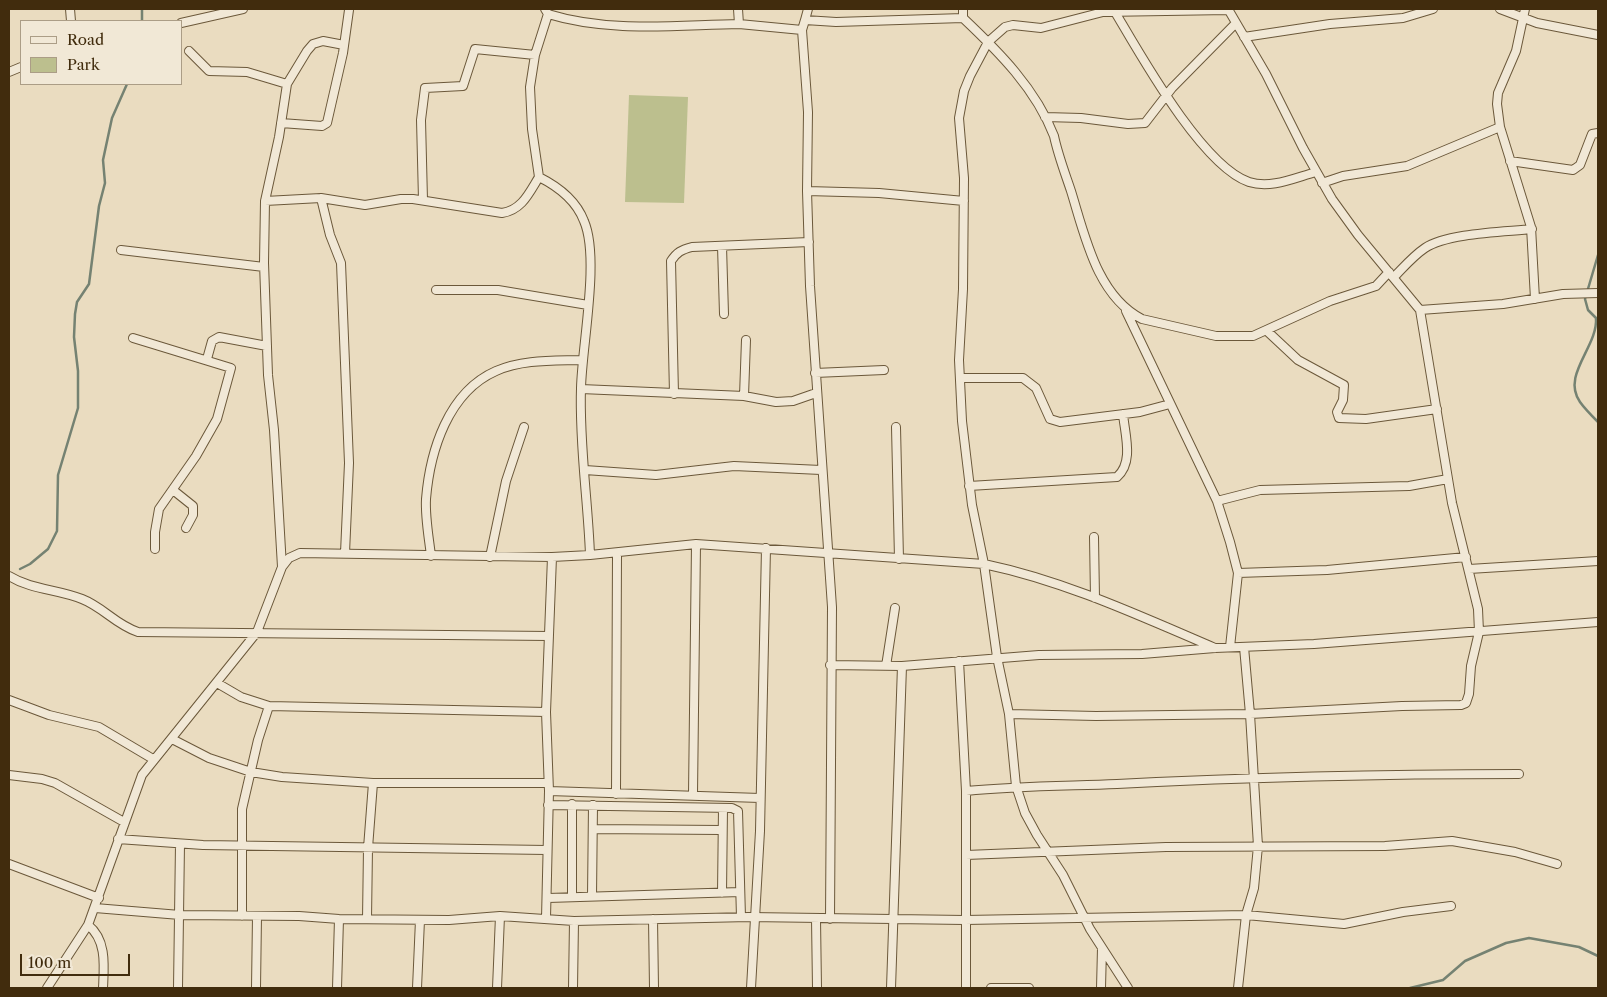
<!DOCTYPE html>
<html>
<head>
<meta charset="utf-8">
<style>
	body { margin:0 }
	#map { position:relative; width:1607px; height:997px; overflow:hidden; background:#eadcc0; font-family:"Libre Caslon Text",serif }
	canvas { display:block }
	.frame { position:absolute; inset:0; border:10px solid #412c0d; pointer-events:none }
	.legend { position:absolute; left:20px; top:20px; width:162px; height:65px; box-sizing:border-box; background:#f1e8d6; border:1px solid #ab9d86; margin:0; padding:6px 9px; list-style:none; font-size:15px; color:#412c0d }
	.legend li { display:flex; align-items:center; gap:10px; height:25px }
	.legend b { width:25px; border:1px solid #ab9d86 }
	.scale { position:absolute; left:20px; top:954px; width:110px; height:22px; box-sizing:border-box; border:2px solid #412c0d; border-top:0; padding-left:6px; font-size:15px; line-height:18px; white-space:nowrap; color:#412c0d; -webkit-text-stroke:4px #f1e8d6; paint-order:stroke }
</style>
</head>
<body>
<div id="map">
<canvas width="1607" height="997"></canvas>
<div class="frame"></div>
<ul class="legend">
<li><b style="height:6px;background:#f1e8d6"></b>Road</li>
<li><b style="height:14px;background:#bcbf8e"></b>Park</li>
</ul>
<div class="scale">100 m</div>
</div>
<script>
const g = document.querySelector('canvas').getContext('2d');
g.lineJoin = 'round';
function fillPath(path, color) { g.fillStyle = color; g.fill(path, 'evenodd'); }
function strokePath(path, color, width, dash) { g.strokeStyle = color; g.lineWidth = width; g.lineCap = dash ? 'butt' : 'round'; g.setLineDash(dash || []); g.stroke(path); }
fillPath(new Path2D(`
	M629 95 688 97 684 203 625 202Z`), '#bcbf8e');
strokePath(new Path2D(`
	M142 21V9
	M1598 255 1585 299 1588 310 1596 318C1598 347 1561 375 1580 402 1585 409 1592 416 1598 422
	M20 569 30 564 48 549 57 531 58 475 78 408V371L74 337 75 314 77 302 89 284 99 206 105 183 103 160 112 118 127 84
	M1410 988 1443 980 1465 961 1506 943 1529 938 1579 947 1598 956`), '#758272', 2.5);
const minor = new Path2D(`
	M70 9 71 21
	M545 9 548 14C610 33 675 25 739 24
	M738 9 739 24 802 30 808 112 807 191 810 286 832 607 830 919
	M963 9V18C999 52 1036 89 1054 136 1058 155 1065 173 1071 191 1085 236 1097 296 1142 319L1216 336H1253L1330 301 1376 286 1389 272
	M1228 9 1266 74 1303 148 1332 199 1358 235 1420 310 1452 503 1478 609 1479 632 1471 666 1469 694 1466 703 1461 705 1402 706 1250 714 1244 647
	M1500 9 1537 23 1598 35
	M1525 9 1516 51 1498 93 1497 104 1500 127 1531 227 1535 299
	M1115 12C1140 54 1202 166 1249 182 1271 189 1294 178 1316 172
	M548 14 535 55 530 87 532 129 539 177C559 187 576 200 584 221 600 258 582 345 581 388 579 444 588 500 590 555
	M805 20 808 9
	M181 23 243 9
	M802 30 805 20 836 22 963 18
	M1244 37 1330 24 1403 18 1433 9
	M189 51 209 71 247 72 287 84
	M9 72 21 67
	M1045 117 1081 118 1128 124 1145 123 1172 88 1236 23
	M281 123 322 126 327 123 343 53 349 10
	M1510 161 1573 170 1580 165 1592 134 1598 133
	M1322 183 1343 176 1407 166 1500 127
	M807 191 879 193 964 201
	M321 198 365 205 401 199H413L502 213C522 210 529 193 539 177
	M423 200 421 120 425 88 463 86 475 49 535 55
	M265 201 321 198 330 235 341 263 349 463 345 553
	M722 246 724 314
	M121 250 264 267
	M1394 277C1403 268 1413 256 1425 248 1447 233 1504 232 1532 229
	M436 290H498L588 305
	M1420 310 1503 304 1563 294 1598 293
	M1126 311 1217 501 1230 542 1238 573 1230 647
	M1267 331 1298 360 1344 385 1343 400 1337 412 1339 418 1366 419 1437 409
	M133 338 231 368 217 419 196 456 159 509 155 532V549
	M207 359 212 341 219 337 267 346
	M815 373 884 370
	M960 378H1023L1036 388 1050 419 1060 422 1140 412 1170 404
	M581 389 744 396 776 402 793 401 816 393
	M674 394 671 261C677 252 681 250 692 247L809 242
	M744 396 746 340
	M896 427 899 559
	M585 470 656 475 734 466 821 470
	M969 486 1117 477C1134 462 1125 435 1123 414
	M173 490 193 506V515L186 528
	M1217 501 1260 490 1409 486 1448 479
	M1094 537 1095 598
	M431 556C429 538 425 518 426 499 430 451 448 392 496 371 523 359 554 361 583 360
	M490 557 506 481 524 427
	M282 567 274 430 268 375 264 263 265 201 279 137 287 84 307 51 313 44 323 41 344 45
	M1469 569 1598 561
	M1238 573 1327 570 1466 557
	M9 576C32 590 57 589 82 599 103 607 116 625 138 632L549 636
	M959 661 966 791V988
	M830 665 902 666 1039 655 1142 654 1215 648 1314 644 1598 622
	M886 666 895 608
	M217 683 241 697 269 706 546 712
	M9 700 49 715 99 727 153 759
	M1009 714 1096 716 1250 714 1258 846 1254 888 1246 915 1238 988
	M172 739 209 758 251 772 282 777 373 783H548
	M9 775 42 779 55 783 124 822
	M549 791 760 798
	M966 791C1016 786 1066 786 1117 784 1251 777 1385 774 1519 774
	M616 794 617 553
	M693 794 696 544
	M572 804V897
	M548 805 732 808 738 811 741 917
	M593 829 722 830
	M118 839 203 845 547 850
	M966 855 1166 847 1385 846 1452 841 1515 852 1557 864
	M9 864 99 898
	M722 893 723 808
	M592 896 593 805
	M548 898 740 892
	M95 908 180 915 299 916 339 919 449 920 500 916 574 921 749 917 965 920 1246 915 1344 924 1403 912 1451 906
	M242 916V809L258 740 269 706
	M546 918 549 791 546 712 552 557
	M367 919 368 848 373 783
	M653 919 654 988
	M816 919 817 988
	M88 925C107 940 104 966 103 988
	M47 988 88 925 142 775 257 632 282 567 289 558 300 553 552 557 590 555 696 544 984 564C1065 581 1140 616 1215 648
	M178 988 180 844
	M256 988 257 916
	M337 988 339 919
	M417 988 420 920
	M497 988 500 916
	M573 988 574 921
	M751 988 760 831 766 548
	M891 988 902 666
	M991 988H1029
	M1101 988 1102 948
	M1128 988 1090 929 1063 875 1037 835 1025 813 1016 786 1009 714 997 657 984 564 972 505 962 421 959 360 963 289 964 178 959 118 964 91 970 76 988 42 1005 27 1013 25 1041 28 1103 12 1229 10`);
strokePath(minor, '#6b583a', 10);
strokePath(minor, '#f1e8d6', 8);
</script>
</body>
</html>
